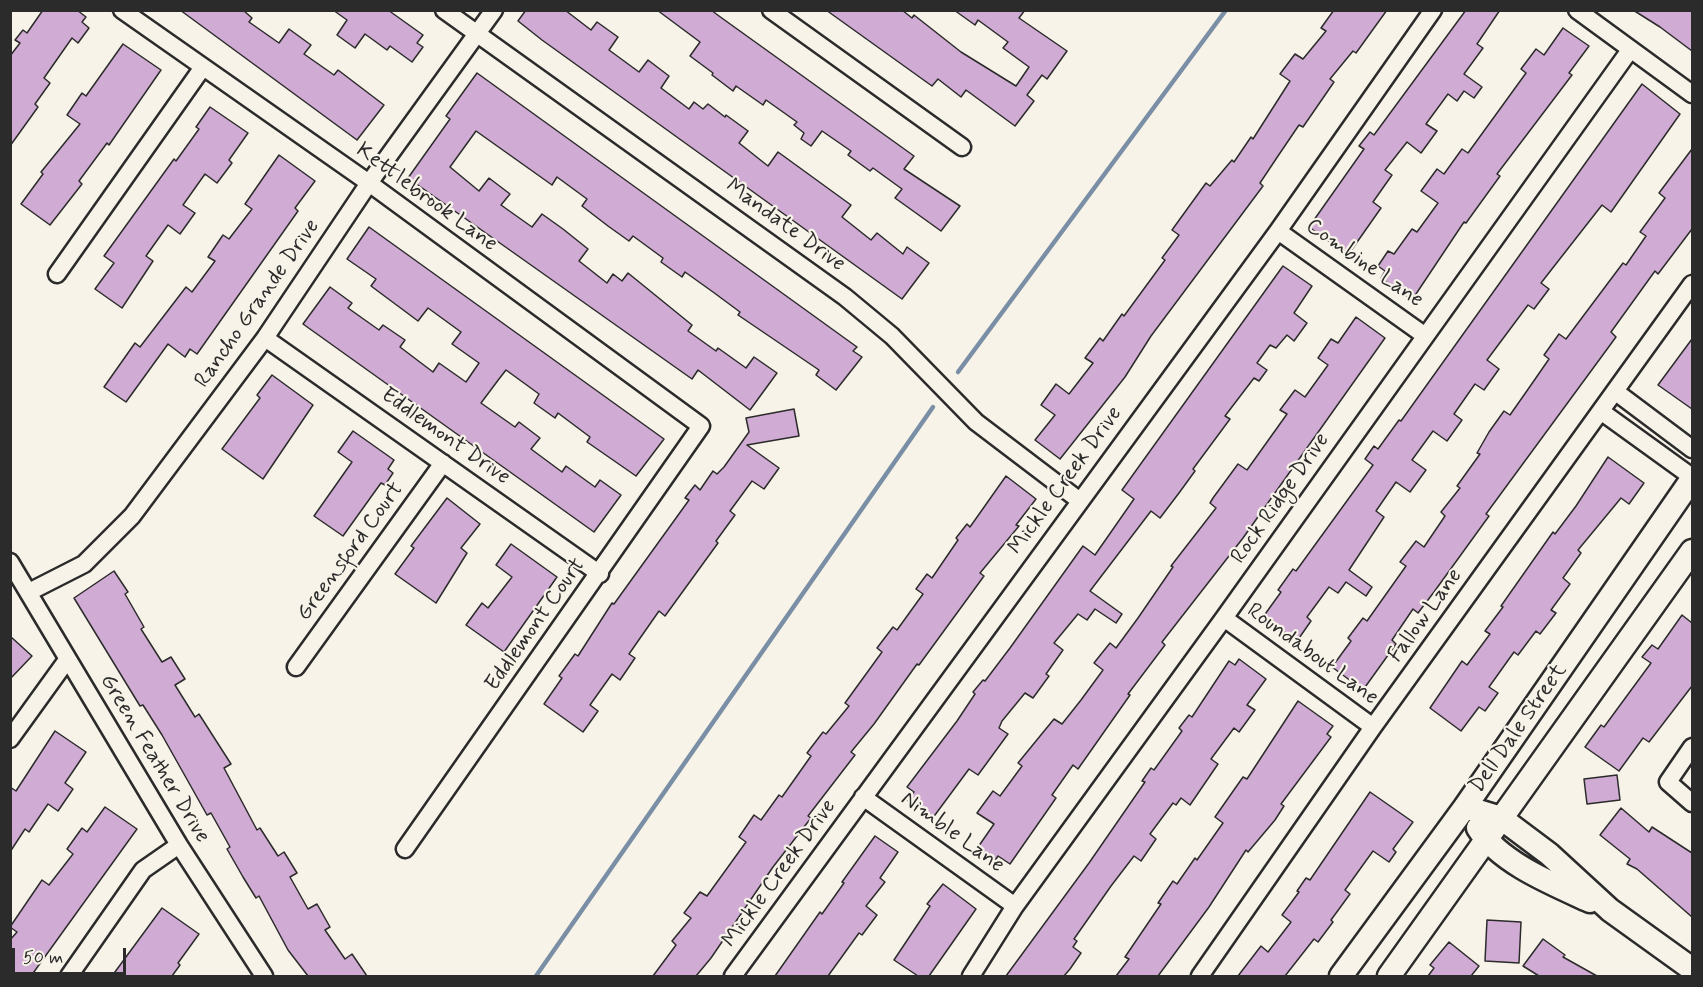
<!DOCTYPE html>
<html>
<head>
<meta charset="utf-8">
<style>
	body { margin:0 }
	#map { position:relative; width:1703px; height:987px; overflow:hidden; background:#f7f3e8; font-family:Mynerve,sans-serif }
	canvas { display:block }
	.frame { position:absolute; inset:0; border:12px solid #2b2b2b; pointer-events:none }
	.scale { position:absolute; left:12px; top:948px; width:114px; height:27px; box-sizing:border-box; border:3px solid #2b2b2b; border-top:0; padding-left:8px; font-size:18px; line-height:21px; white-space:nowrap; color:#2b2b2b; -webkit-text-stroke:4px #f7f3e8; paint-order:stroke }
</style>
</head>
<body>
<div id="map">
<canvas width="1703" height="987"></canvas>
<div class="frame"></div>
<div class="scale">50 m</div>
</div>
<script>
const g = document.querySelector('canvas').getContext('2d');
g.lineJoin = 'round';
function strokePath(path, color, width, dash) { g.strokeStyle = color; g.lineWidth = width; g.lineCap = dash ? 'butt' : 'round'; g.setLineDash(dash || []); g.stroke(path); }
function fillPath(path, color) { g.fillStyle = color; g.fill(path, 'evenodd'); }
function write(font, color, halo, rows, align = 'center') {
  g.font = font + ' Mynerve,sans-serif'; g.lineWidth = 4.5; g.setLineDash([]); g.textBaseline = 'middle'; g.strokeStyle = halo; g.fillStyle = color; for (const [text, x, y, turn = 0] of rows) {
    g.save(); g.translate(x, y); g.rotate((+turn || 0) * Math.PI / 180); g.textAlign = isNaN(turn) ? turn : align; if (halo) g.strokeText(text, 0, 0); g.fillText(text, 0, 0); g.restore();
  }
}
strokePath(new Path2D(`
	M958 372 1226 10
	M536 976 933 407`), '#7a8fa5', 4.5);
const building = new Path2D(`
	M43 10H77L86 17 82 22 89 28 78 43 72 38 44 78 50 83 35 104 38 107 10 146V56L20 43 15 40 23 30 27 33Z
	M180 10H243L252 18 249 22 279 43 289 29 311 45 304 54 334 75 338 70 384 105 357 140Z
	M333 10H388L423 35 417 43 423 47 412 62 390 46 387 50 365 34 355 48 337 35 347 20Z
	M526 10H565L591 30 597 22 618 37 609 50 639 72 648 60 669 76 661 88 689 109 694 102 703 109 708 104 725 117 726 115 748 131 739 143 768 166 778 152 851 205 842 217 871 240 877 233 903 254 907 247 929 263 902 299 542 40 518 21Z
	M657 10H711L719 16 914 156 904 169 960 206 941 231 895 198 902 189 873 168 870 171 848 155 851 151 822 131 811 146 801 139 804 133 794 125 797 122 766 100 763 105 736 86 733 91 712 75 713 73 690 56 700 42Z
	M826 10H902L912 18 914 15 961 52 1016 86 1029 67 1003 48 1008 42 978 20 975 25 954 10H1025L1019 18 1067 51 1047 79 1042 75 1027 95 1034 101 1015 126 966 90 961 97 938 79 932 86Z
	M1334 10H1387L1356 53 1353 51 1330 79 1334 82 1303 127 1299 125 1278 156 1260 183 1263 186 1151 336 1125 377 1060 459 1035 440 1055 415 1041 405 1056 384 1069 394 1093 363 1085 358 1100 338 1103 341 1122 314 1124 316 1165 260 1162 258 1179 235 1172 230 1206 183 1210 186 1232 160 1234 162 1251 137 1253 139 1290 81 1280 74 1295 54 1303 59 1326 31 1321 28Z
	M1466 10H1500L1477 44 1483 48 1464 74 1482 87 1474 98 1464 91 1457 101 1448 94 1426 124 1437 131 1421 153 1407 142 1385 170 1392 175 1373 202 1381 208 1348 255 1309 227 1364 149 1359 146 1370 132 1374 135Z
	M1633 10H1692V51L1660 27Z
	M1563 28 1589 46 1569 73 1572 75 1497 174 1500 176 1466 223 1464 222 1412 300 1381 278 1385 271 1378 266 1388 251 1394 254 1412 229 1417 232 1438 203 1421 191 1437 169 1444 174 1462 149 1468 153 1526 73 1521 69 1536 49 1544 55Z
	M123 44 161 70 109 145 107 143 79 181 82 184 50 225 21 204 43 174 41 172 80 124 67 115 82 93 86 96Z
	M477 73 857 347 853 351 862 357 836 390 816 375 819 370 738 315 740 312 713 292 685 272 682 277 661 262 663 258 633 236 629 241 608 226 582 206 587 199 557 177 552 185 476 131 450 167 479 191 489 178 510 194 501 205 532 227 542 214 563 229 588 249 579 261 607 283 613 274 622 281 628 273 692 325 688 331 716 351 718 348 746 368 754 357 777 373 750 410 698 370 692 379 408 178 450 119 446 116Z
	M1642 84 1680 114 1611 212 1602 205 1541 283 1549 289 1534 309 1528 305 1487 360 1499 369 1484 390 1475 384 1454 414 1462 420 1447 441 1433 431 1412 460 1426 470 1410 492 1396 482 1376 511 1384 517 1349 570 1372 587 1366 596 1346 582 1338 593 1329 587 1307 617 1311 621 1297 641 1263 617 1281 592 1278 590 1293 569 1296 571 1373 465 1365 459 1374 446 1378 449 1399 420 1401 421Z
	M210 107 248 133 229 160 232 163 217 183 205 174 183 205 195 213 180 234 168 225 146 256 153 261 122 308 95 289 114 263 104 256 174 159 176 161 199 129 196 127Z
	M1692 149V229L1658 274 1655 271 1611 332 1616 337 1486 514 1489 516 1434 592 1418 613 1413 609 1392 640 1396 644 1363 690 1332 667 1351 641 1348 638 1363 618 1367 621 1406 566 1400 562 1416 541 1424 547 1445 516 1441 512 1460 488 1457 486 1480 454 1477 453 1489 432 1504 411 1510 415 1531 385 1549 359 1544 355 1559 334 1566 339 1623 263 1626 265 1646 236 1640 232 1665 198 1659 193Z
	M279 155 315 181 295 208 298 211 197 354 190 349 185 357 168 344 126 402 104 387 135 343 140 347 186 287 192 292 215 261 208 257 223 235 229 239 252 209 245 204Z
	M369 227 664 439 636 476 587 442 590 437 558 413 555 418 534 403 539 394 506 370 499 379 481 403 515 427 519 422 540 438 531 449 562 472 566 466 595 487 600 480 621 495 594 532 303 324 330 287 352 303 348 308 379 330 383 325 405 340 400 347 433 372 439 363 466 382 479 363 452 344 461 332 428 308 418 321 371 286 376 279 347 259Z
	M1283 266 1312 286 1294 313 1307 323 1294 341 1287 335 1276 348 1270 345 1257 363 1267 370 1259 381 1254 378 1225 416 1230 419 1193 469 1195 471 1179 493 1160 518 1151 511 1090 591 1122 614 1116 623 1095 609 1087 620 1078 614 1054 643 1063 650 1046 674 1049 676 1033 698 1025 693 1002 721 999 728 1008 734 978 775 969 769 932 819 907 800 914 792 907 787 957 721 975 694 973 692 983 680 985 681 1010 648 1083 546 1095 555 1134 499 1122 490Z
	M1356 317 1385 338 1243 538 1162 642 1165 645 1128 694 1130 695 1078 769 1073 765 1052 795 1056 798 1010 864 998 856 994 862 976 850 994 824 977 813 993 791 1000 796 1022 766 1018 763 1054 719 1062 724 1081 700 1103 670 1094 663 1110 643 1116 648 1138 618 1173 567 1171 566 1216 508 1210 503 1213 498 1238 464 1247 470 1287 414 1280 410 1295 390 1305 397 1328 365 1318 358 1331 339 1338 343Z
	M1692 339V409L1658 385Z
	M272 375 313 405 263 479 222 449 260 398 257 395Z
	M794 409 799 436 747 445 779 468 764 489 752 481 730 511 735 515 716 541 718 543 665 616 659 611 629 654 635 658 620 680 612 674 590 705 598 711 583 732 544 704 562 678 559 676 575 654 578 656 612 603 614 604 689 500 685 498 695 485 700 490 713 471 717 474 724 467 749 432 746 418Z
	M353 431 394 460 388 469 393 473 385 485 381 483 343 536 314 516 352 462 338 452Z
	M1608 457 1644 483 1629 504 1621 498 1578 550 1581 553 1563 578 1570 584 1551 610 1556 613 1540 634 1536 631 1518 655 1514 652 1489 687 1498 693 1485 711 1479 707 1461 731 1430 708 1462 661 1467 665 1490 634 1485 631 1503 607 1501 606 1553 532 1555 534 1576 506Z
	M1006 476 1036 499 1016 525 1019 526 980 573 984 576 919 665 917 664 874 724 851 752 855 755 808 816 811 818 773 867 711 958 696 976H653L676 945 672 941 691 918 684 913 700 892 707 896 746 842 739 837 754 815 761 820 779 795 782 797 811 756 807 753 823 732 826 734 849 706 845 703 882 652 877 648 893 627 897 630 923 594 916 589 927 574 932 578 958 540 956 538 967 524 970 527Z
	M447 498 480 524 461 548 467 553 436 603 395 574 414 548 411 546Z
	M511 544 557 577 504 652 466 625 482 603 488 608 512 577 496 565Z
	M114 571 128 592 125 594 144 627 141 629 162 662 171 657 185 679 175 685 195 717 199 714 231 764 224 768 257 830 260 828 278 856 284 852 297 873 290 877 308 909 317 904 330 927 325 930 345 959 352 954 367 976H308L288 950 259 896 256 898 243 877 227 849 230 847 211 813 207 815 162 735 143 705 140 706 74 598Z
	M1682 615 1692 623V686L1649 742 1643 738 1619 771 1585 747 1601 725 1604 727 1651 663 1642 657 1652 645 1658 649Z
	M10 636 32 656 10 679Z
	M1239 659 1266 679 1247 705 1255 710 1239 732 1234 728 1211 759 1218 764 1190 805 1181 798 1176 805 1173 803 1150 834 1156 839 1141 861 1134 856 1111 886 1074 939 1077 941 1073 947 1081 953 1070 969 1064 976H1006L1089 863 1145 782 1142 781 1151 768 1154 770 1182 731 1179 728 1189 715 1192 717 1229 661 1235 665Z
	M1298 701 1333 726 1327 734 1331 737 1281 804 1284 806 1275 820 1248 852 1246 850 1209 907 1158 976H1116L1129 959 1125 957 1161 904 1158 903 1173 881 1177 884 1195 858 1197 860 1218 830 1223 823 1215 817 1243 777 1247 779Z
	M55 731 86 752 65 783 73 789 58 811 48 804 29 832 25 829 10 852V787L16 791Z
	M1617 775 1620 800 1587 804 1584 779Z
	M1370 792 1413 822 1393 849 1396 852 1389 862 1373 851 1345 890 1350 894 1331 920 1333 922 1318 942 1314 939 1285 976H1238L1261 946 1268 952 1291 922 1282 915 1299 892 1297 891 1306 878 1310 880Z
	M105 807 137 829 31 976H10V940L17 932 10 927 42 880 49 885 73 854 67 849 82 828 87 832Z
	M1621 808 1649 832 1652 827 1692 853V917L1637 869 1627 864 1630 859 1600 835Z
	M875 836 898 852 880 878 885 882 866 906 877 915 862 935 859 933 828 976H775L820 912 822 914 844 883 842 882Z
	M943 884 976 909 929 976H918L894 960 930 906 927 904Z
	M162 908 199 934 178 963 180 965 172 976H112Z
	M1487 920 1521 922 1519 963 1485 961Z
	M1543 939 1565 955 1563 957 1597 976H1539L1523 966Z
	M1449 942 1479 966 1471 976H1428L1434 968 1430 965Z`);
fillPath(building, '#d0abd3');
strokePath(building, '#2b2b2b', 1.5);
const street = new Path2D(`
	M122 10 369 183 701 426 405 849
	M444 10 845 297 892 336 976 422 1080 501
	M771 10 962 147
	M1577 10 1692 94
	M1278 231 1424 335
	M57 274 203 67
	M265 338 600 574
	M1616 392 1692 449
	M1602 412 1692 477
	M10 562 179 845 264 976
	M29 592 84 564 132 516 265 338 369 183 494 10
	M1224 618 1373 727
	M296 667 443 463
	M10 739 67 660
	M1692 747 1668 782 1692 803
	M863 797 1015 906
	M69 976 143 870 179 845
	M733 976 1278 231 1433 10
	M971 976 1015 906 1224 618 1630 50
	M1200 976 1373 727 1692 284`);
const secondary = new Path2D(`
	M1465 807 1501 818 1549 854 1610 910 1692 969
	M1478 828C1500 863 1553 884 1590 901
	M1341 976 1465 807 1692 479
	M1389 976 1692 551`);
strokePath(street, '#2b2b2b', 21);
strokePath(secondary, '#2b2b2b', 27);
strokePath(street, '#f7f3e8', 16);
strokePath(secondary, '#f7f3e8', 22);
write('22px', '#2b2b2b', '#f7f3e8', [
	["Kettlebrook Lane",426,198,36],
	["Mandate Drive",785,226,36],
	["Combine Lane",1364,264,35],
	["Rancho Grande Drive",258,304,-55],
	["Eddlemont Drive",445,437,35],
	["Mickle Creek Drive",1066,481,-54],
	["Rock Ridge Drive",1281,499,-55],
	["Greensford Court",351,552,-54],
	["Fallow Lane",1426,616,-54],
	["Eddlemont Court",536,625,-55],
	["Roundabout Lane",1312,655,36],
	["Dell Dale Street",1519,729,-55],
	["Green Feather Drive",154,759,59],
	["Nimble Lane",952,833,36],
	["Mickle Creek Drive",780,874,-54]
]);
</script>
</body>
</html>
